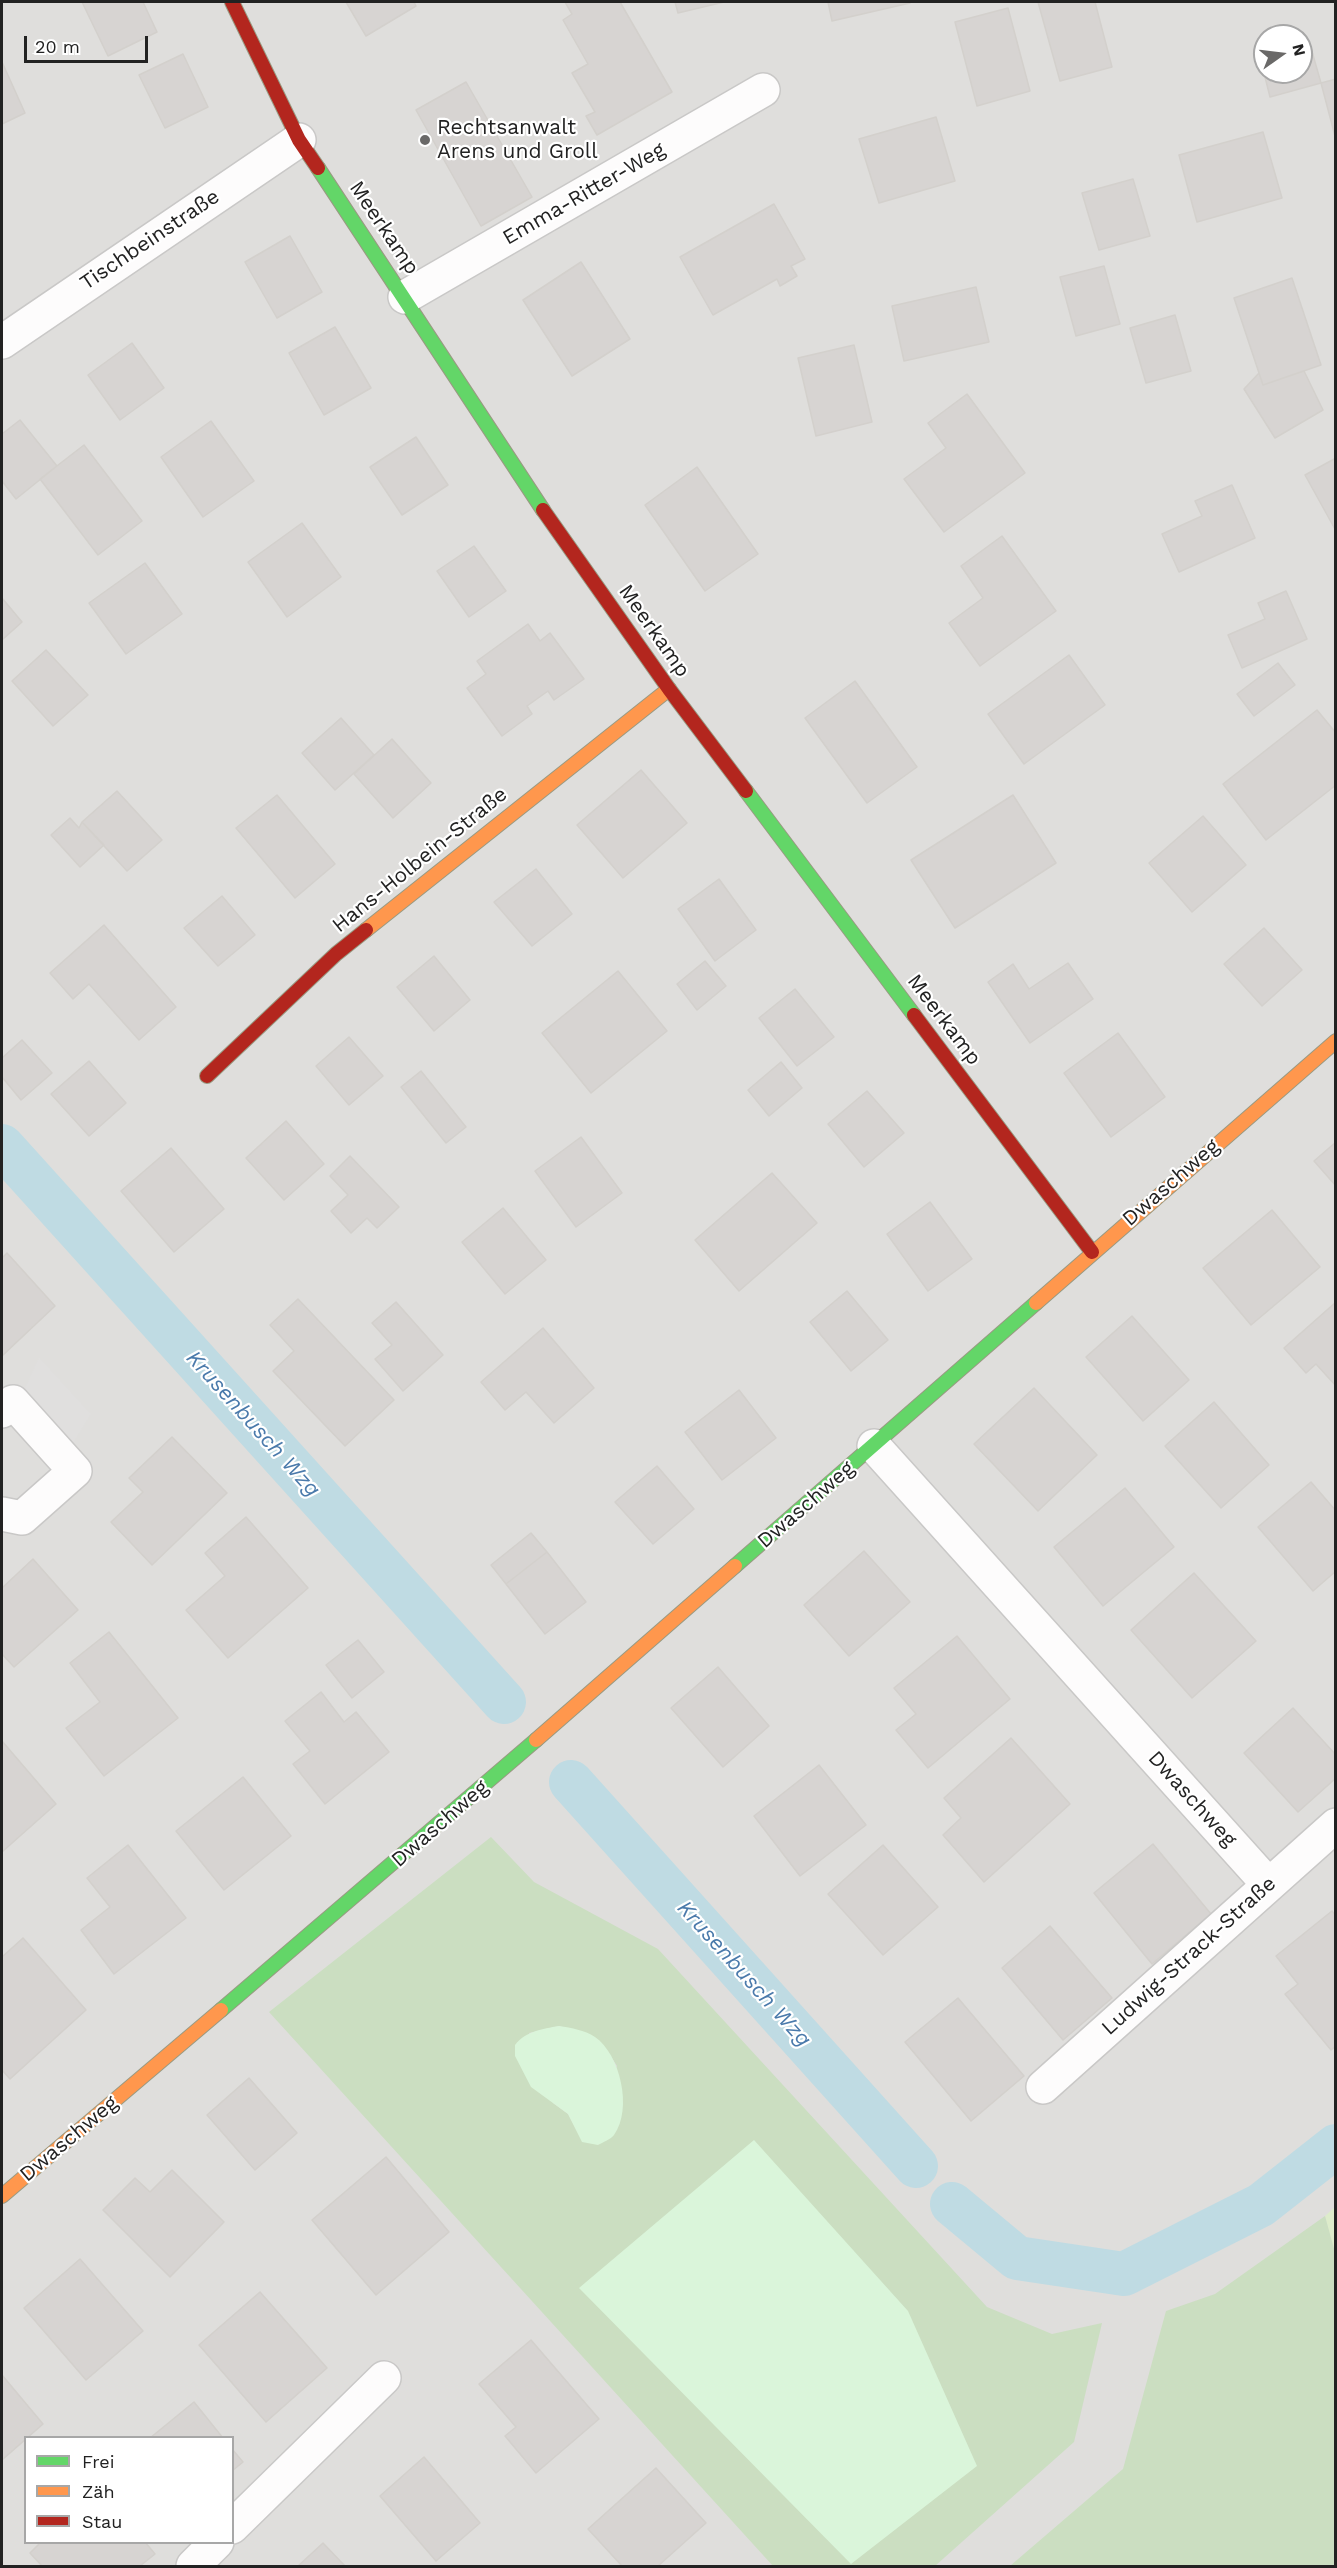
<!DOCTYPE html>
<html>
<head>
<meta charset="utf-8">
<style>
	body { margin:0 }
	#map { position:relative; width:1337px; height:2568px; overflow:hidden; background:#f0eeeb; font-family:"Work Sans",sans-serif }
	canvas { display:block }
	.frame { position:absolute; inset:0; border:3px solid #222; pointer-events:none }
	.legend { position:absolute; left:24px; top:2436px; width:210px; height:108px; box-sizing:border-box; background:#fff; border:2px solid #a7a7a7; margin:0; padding:8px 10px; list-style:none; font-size:18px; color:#222 }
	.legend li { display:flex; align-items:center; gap:12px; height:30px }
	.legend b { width:30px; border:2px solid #a7a7a7 }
	.north { position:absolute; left:1253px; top:24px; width:60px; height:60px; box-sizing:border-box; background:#fff; border:2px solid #a7a7a7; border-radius:50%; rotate:76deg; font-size:16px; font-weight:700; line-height:24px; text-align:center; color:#222 }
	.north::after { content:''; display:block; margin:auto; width:21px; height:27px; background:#6a6968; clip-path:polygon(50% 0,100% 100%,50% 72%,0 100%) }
	.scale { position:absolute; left:24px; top:36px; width:124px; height:27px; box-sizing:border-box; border:3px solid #222; border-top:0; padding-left:8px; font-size:18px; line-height:21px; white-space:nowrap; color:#222; -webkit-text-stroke:4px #fff; paint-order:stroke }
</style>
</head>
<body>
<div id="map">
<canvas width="1337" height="2568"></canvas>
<div class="frame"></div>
<ul class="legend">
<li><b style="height:8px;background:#63d668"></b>Frei</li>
<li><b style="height:8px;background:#ff974d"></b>Zäh</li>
<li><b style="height:8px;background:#b3261e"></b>Stau</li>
</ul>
<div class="north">N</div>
<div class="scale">20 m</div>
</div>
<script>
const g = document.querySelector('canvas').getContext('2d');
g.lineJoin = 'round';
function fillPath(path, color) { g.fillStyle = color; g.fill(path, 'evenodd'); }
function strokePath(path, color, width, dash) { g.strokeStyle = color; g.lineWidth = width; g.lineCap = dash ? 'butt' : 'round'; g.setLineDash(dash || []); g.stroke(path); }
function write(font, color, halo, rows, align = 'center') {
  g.font = font + ' "Work Sans",sans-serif'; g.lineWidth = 4.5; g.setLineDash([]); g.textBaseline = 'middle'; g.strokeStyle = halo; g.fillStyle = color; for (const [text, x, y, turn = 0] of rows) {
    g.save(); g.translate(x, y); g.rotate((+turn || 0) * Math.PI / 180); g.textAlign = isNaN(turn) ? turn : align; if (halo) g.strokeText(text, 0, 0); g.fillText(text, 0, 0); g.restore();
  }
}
fillPath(new Path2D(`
	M2 2H1335V2566H2ZM1265 36H1301V72H1265ZM26 2438H232V2542H26Z`), '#dfdedc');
fillPath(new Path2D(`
	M1335 2207V2256L1325 2216Z`), '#ddeccb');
fillPath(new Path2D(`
	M491 1837 534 1882 658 1949 987 2307 1052 2334 1102 2323 1074 2442 935 2566H773L269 2012ZM559 2026C591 2036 599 2036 617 2066L583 2142 568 2114 553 2103 529 2033Z
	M1325 2216 1336 2256 1335 2566H1010L1123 2469 1166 2311 1215 2294Z`), '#cbdec1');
fillPath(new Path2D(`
	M559 2026C572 2028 584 2030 595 2037 620 2054 633 2109 614 2135 610 2140 603 2142 598 2145L582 2142 568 2114 531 2087 515 2056V2045C526 2031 542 2029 559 2026Z
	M754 2140 908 2311 977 2466 851 2564 579 2288Z`), '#daf5da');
fillPath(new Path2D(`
	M39 1357 91 1414 69 1450 21 1397Z`), '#e0dfde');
strokePath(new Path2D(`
	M2 1146 504 1702
	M571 1782 916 2166
	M952 2204 1017 2258 1124 2274 1261 2205 1336 2146`), '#bfdbe3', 44);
const building = new Path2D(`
	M82 2H143L157 32 108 56Z
	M346 2H414L416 6 366 36Z
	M565 2H620L672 92 597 135 586 116 595 112 572 73 588 64 563 20 572 14Z
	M675 2H724L678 13Z
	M828 2H909L910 3 832 21Z
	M1038 2H1095L1112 67 1060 81Z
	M1008 8 1030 91 977 106 955 22Z
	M1311 48 1321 83 1270 97 1261 61 1265 60V72H1301V50Z
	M183 54 208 107 165 128 139 75Z
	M2 62 25 113 2 124Z
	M1336 79V140L1321 83Z
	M466 82 532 197 481 226 416 110Z
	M936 117 955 181 879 203 859 139Z
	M1263 132 1282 198 1197 222 1179 155Z
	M1133 179 1150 236 1099 250 1082 193Z
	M774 204 805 259 791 266 797 276 780 286 777 279 713 315 680 257Z
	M290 236 322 292 277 318 245 262Z
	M581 262 630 339 572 376 523 300Z
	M1104 266 1120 324 1076 336 1060 277Z
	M1292 278 1321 365 1263 385 1234 298Z
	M976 287 989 342 904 361 892 306Z
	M1175 315 1191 371 1146 383 1130 328Z
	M335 327 371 388 324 415 289 353Z
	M132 343 164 388 120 420 88 375Z
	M854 345 872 422 816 436 798 358Z
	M1304 371 1323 410 1275 438 1244 389 1259 373 1263 385Z
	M967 394 1025 473 944 532 904 479 946 448 928 423Z
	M20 420 57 466 16 499 2 481V434Z
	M211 421 254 481 203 517 161 457Z
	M416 437 448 485 402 515 370 467Z
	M84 445 142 521 98 555 40 479Z
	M1336 458V531L1305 475Z
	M697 467 758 554 705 591 645 505Z
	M1232 485 1255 538 1179 572 1162 534 1202 516 1195 501Z
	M302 523 341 577 287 617 248 562Z
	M1002 536 1056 611 980 666 949 623 983 598 961 566Z
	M474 546 506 591 469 617 437 571Z
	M145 563 182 614 126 654 89 603Z
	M1286 591 1307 639 1242 668 1228 635 1265 619 1258 603Z
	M2 598 22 622 2 640Z
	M528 624 540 641 550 633 584 679 554 700 548 691 527 706 532 714 502 736 467 688 486 674 477 661Z
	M46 650 88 695 53 726 12 681Z
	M1069 655 1105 705 1024 764 988 714Z
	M1278 663 1295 685 1254 716 1237 694Z
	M855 681 917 767 867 803 805 718Z
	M1317 710 1336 733V785L1266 840 1223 784Z
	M341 718 374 755 335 790 302 753Z
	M392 739 431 783 393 818 354 774Z
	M641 770 687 823 623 878 577 825Z
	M117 791 162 840 127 871 82 822Z
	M277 795 335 864 295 898 236 828Z
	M1013 795 1056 863 955 928 911 860Z
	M1203 816 1246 865 1192 912 1149 863Z
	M70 818 79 828 82 822 104 845 80 867 51 835Z
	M536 869 572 914 532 946 494 902Z
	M719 879 756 930 715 961 678 909Z
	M222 896 255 935 218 966 184 928Z
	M104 925 176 1007 139 1040 89 984 73 999 50 973Z
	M1264 928 1302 970 1262 1006 1224 964Z
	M434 956 470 1000 434 1031 397 987Z
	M705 961 726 986 697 1010 677 984Z
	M1068 963 1093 999 1030 1043 988 982 1013 964 1029 989Z
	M618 971 667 1031 591 1093 542 1033Z
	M795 989 834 1037 797 1066 759 1018Z
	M1118 1033 1165 1097 1111 1137 1064 1073Z
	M349 1037 383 1076 349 1105 316 1066Z
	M22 1040 52 1073 21 1100 2 1077V1058Z
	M89 1061 126 1103 89 1136 51 1094Z
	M781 1062 802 1088 769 1116 748 1090Z
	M421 1071 466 1127 446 1143 401 1087Z
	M867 1091 904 1133 864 1167 828 1124Z
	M286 1121 324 1164 284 1200 246 1158Z
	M581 1137 622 1193 576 1227 535 1171Z
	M1336 1142V1186L1314 1161Z
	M171 1148 224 1209 174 1252 121 1191Z
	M350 1156 399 1207 377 1228 367 1218 351 1233 331 1211 348 1195 330 1176Z
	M772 1173 817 1223 739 1291 695 1240Z
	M930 1202 972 1259 928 1291 887 1234Z
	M503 1208 546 1260 505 1294 462 1242Z
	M1272 1210 1320 1267 1251 1325 1203 1268Z
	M7 1253 55 1306 2 1356V1258Z
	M847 1291 888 1340 851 1371 810 1322Z
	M298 1299 394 1400 345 1446 273 1371 294 1351 270 1325Z
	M396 1302 443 1355 403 1391 375 1359 392 1345 372 1323Z
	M1336 1302V1386L1316 1364 1306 1373 1284 1348Z
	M1132 1316 1189 1380 1143 1421 1086 1357Z
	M543 1328 594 1388 554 1423 526 1392 505 1410 481 1382Z
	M1034 1388 1097 1455 1038 1511 974 1444Z
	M739 1390 776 1438 722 1480 685 1432Z
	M1214 1402 1269 1465 1221 1508 1165 1446Z
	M172 1437 227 1493 152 1565 111 1522 143 1492 129 1478Z
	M657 1466 694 1509 653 1544 615 1502Z
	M1311 1482 1336 1511V1571L1313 1591 1258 1527Z
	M1125 1488 1174 1547 1103 1606 1054 1547Z
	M246 1517 308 1588 228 1658 186 1610 225 1576 205 1553Z
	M531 1533 547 1552 506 1584 491 1565Z
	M864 1551 910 1602 849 1656 804 1605Z
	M547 1552 586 1602 545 1634 506 1584Z
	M33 1559 78 1610 14 1667 2 1654V1588Z
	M1194 1573 1256 1641 1192 1698 1131 1630Z
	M109 1632 178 1718 104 1776 66 1728 100 1702 70 1663Z
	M957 1636 1010 1699 928 1768 896 1730 916 1714 894 1688Z
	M358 1640 384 1672 352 1698 326 1665Z
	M718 1667 769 1726 723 1767 671 1708Z
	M321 1692 344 1722 356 1712 389 1752 325 1804 293 1764 310 1751 285 1721Z
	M1293 1708 1336 1755V1778L1298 1812 1244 1753Z
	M1011 1738 1070 1804 984 1882 943 1835 961 1818 944 1798Z
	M2 1741 56 1804 2 1852Z
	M819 1765 866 1825 800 1876 754 1816Z
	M243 1777 291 1836 224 1890 176 1831Z
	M1153 1844 1211 1914 1152 1964 1094 1893Z
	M128 1845 186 1918 114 1974 81 1930 110 1907 87 1878Z
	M883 1845 938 1907 883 1955 828 1894Z
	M1332 1911 1336 1916V2046L1331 2050 1285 1994 1298 1984 1276 1956Z
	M1050 1926 1112 1998 1063 2040 1002 1968Z
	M23 1938 86 2010 10 2079 2 2070V1957Z
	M958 1998 1024 2076 971 2121 905 2042Z
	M249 2078 297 2133 255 2170 207 2115Z
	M386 2157 449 2232 376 2295 312 2220Z
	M172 2170 224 2222 170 2277 103 2210 135 2178 150 2192Z
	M80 2259 143 2331 86 2380 24 2308Z
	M260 2292 327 2368 266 2422 199 2345Z
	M531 2340 599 2419 536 2473 505 2436 516 2427 479 2384Z
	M2 2375 43 2424 2 2460Z
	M194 2402 223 2438H150Z
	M232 2449 243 2462 232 2471Z
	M424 2457 480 2523 436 2561 380 2496Z
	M656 2468 706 2523 658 2566H622L588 2529Z
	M41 2542H145L155 2554 140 2566H42L30 2553Z
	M323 2543 345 2566H298Z`);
fillPath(building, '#d7d4d2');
strokePath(building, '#d3d0cc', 1.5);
const street = new Path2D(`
	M405 297 763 90
	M2 342 299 140
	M2 1411 13 1402 75 1471 22 1518 2 1514
	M874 1446 1268 1884
	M1043 2087 1336 1825
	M232 2527 384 2378
	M193 2566 217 2542`);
const fast = new Path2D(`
	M318 168 543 510
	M746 791 914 1015
	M735 1566 1036 1303
	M221 2010 536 1740`);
const slow = new Path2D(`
	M366 930 669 689
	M1036 1303 1336 1041
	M536 1740 735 1566
	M2 2196 221 2010`);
const jam = new Path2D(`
	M232 2 299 140 318 168
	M543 510 669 689 746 791
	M914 1015 1092 1252
	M207 1076 336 954 366 930`);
strokePath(street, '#c9c8c7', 36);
strokePath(fast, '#999a82', 16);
strokePath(slow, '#999a82', 16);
strokePath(jam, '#999a82', 16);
strokePath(street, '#fdfcfc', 33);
strokePath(fast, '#63d668', 14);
strokePath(slow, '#ff974d', 14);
strokePath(jam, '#b3261e', 14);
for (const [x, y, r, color] of [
	[425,140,6,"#6a6968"]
]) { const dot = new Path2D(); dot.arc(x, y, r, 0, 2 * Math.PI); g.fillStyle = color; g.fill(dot); strokePath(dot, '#fff', 2); }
write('21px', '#222', '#fff', [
	["Rechtsanwalt",437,128],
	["Arens und Groll",437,152]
], 'left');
write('21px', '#222', '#fff', [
	["Emma-Ritter-Weg",584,194,-30],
	["Meerkamp",384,228,56],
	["Tischbeinstraße",150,240,-34],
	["Meerkamp",654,631,55],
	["Hans-Holbein-Straße",420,860,-39],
	["Meerkamp",944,1020,53],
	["Dwaschweg",1171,1183,-41],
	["Dwaschweg",806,1505,-41],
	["Dwaschweg",1192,1799,48],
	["Dwaschweg",440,1824,-41],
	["Ludwig-Strack-Straße",1189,1956,-42],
	["Dwaschweg",69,2139,-40]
]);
write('italic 22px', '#4a7aab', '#fff', [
	["Krusenbusch Wzg",253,1424,48],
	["Krusenbusch Wzg",744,1974,48]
]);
</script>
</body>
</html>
